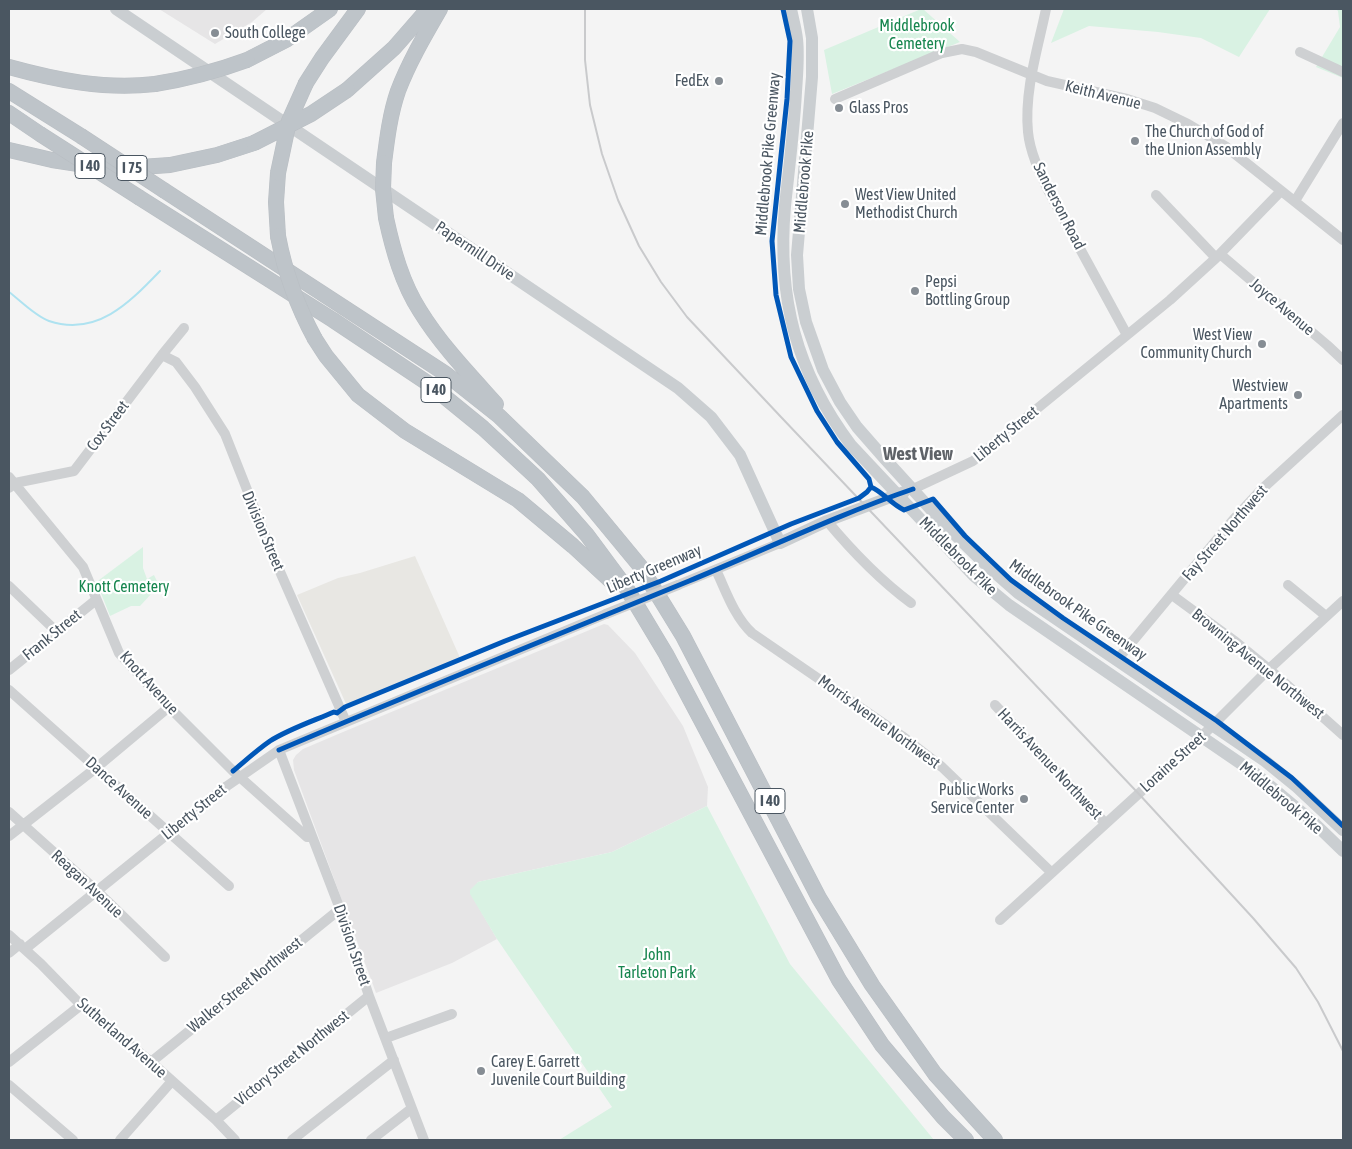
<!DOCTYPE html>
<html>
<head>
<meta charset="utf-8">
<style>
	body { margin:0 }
	#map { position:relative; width:1352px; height:1149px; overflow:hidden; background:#f4f4f4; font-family:"Asap Condensed",sans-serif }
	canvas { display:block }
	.frame { position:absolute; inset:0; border:10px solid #4a5661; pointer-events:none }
</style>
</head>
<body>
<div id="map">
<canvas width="1352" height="1149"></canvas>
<div class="frame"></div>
</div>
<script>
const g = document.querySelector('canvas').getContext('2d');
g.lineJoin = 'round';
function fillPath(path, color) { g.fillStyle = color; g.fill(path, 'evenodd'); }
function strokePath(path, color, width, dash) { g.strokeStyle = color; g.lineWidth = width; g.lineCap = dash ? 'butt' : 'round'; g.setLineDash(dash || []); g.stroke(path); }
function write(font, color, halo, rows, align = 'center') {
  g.font = font + ' "Asap Condensed",sans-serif'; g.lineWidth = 4.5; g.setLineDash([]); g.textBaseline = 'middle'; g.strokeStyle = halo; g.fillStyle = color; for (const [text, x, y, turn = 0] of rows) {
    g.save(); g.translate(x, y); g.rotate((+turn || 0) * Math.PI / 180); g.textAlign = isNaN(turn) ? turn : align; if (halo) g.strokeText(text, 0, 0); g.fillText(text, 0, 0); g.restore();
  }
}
fillPath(new Path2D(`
	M415 556 461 660 347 706 297 595 338 578 360 573Z`), '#e8e7e3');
fillPath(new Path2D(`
	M159 9H267L252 22 215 44Z
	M604 624 608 625 635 653 683 726 708 787 707 806 612 852 478 882 471 894 497 939 452 963 376 993 294 770 293 760 296 755 303 749 343 732Z`), '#e6e5e6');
fillPath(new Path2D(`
	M921 9H923L960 42 832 94 824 50Z
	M1064 9H1270L1239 57 1201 38 1158 32 1089 26 1051 43Z
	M1336 9H1343V78L1316 67 1340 27 1338 11Z
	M143 547V568L147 579 154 575 158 583 151 588 153 592 140 606H131L110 616 97 583 99 580Z
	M707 806 790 964 934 1140H559L612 1107 497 939 470 894V890L478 882 612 852Z`), '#d9f2e3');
strokePath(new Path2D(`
	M9 292C21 301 35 316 49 321 97 337 130 302 160 271`), '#aee2f0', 2);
const highway = new Path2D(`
	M247 60 286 40 330 9
	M9 67C56 80 105 90 155 84
	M306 83 322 58 358 9
	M347 90 394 48 428 9
	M9 91 81 136
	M9 113 40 134
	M9 150 52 160 111 169 170 165 217 155 254 143
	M384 163C387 139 390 114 398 91 409 62 425 35 440 9
	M278 173 276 202 278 236
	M165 191 446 374 499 416 583 497 640 566 683 636 819 898 872 985 935 1074 995 1140
	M140 198 333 320 429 384 483 428 538 479 587 535 627 589 666 654 839 980 882 1045 943 1117 966 1140
	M386 218C393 250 402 283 420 311 441 345 469 374 496 404
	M315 339 326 356 358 395 405 431 518 500 573 546 613 583`);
strokePath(highway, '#b9bec3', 16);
strokePath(new Path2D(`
	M1046 9C1038 48 1024 91 1028 132 1030 152 1039 171 1048 190L1127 335
	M1300 52 1343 72
	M835 99 942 53 962 49 976 52 1047 81 1127 99 1155 108 1188 124 1225 146 1343 240
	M1156 195 1216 258
	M1295 201 1343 123
	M1220 254 1327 345 1343 360
	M162 355 176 362 195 387 225 434 274 558 346 722
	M9 477 83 567 119 653 169 707 233 771 307 837 312 836
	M9 488 15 483 74 471 162 355 184 328
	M913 489 973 461 1170 300 1216 258 1281 191
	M827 521C852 551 880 580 911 603
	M716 570C726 591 734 616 752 633L902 736 942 767 1051 872
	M678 585 780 543
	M1288 585 1326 616
	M9 586 56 631
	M1172 595 1236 642 1269 669 1343 735
	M1117 660 1234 519 1262 489 1343 415
	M9 670 96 600
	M9 690 229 886
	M995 705 1105 823
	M279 750 340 909 369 996 424 1140
	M9 812 97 891 165 957
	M9 836 96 768 169 707
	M1000 920 1202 736 1269 669 1343 601
	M9 935 41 964 81 1005 151 1062 216 1120 235 1140
	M25 949 227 786 279 750 606 614
	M9 953 20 944
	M386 1038 452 1014
	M9 1062 81 1005
	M151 1062 340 909
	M9 1085 73 1140
	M216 1120 369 996
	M120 1140 172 1081
	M292 1140 394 1060
	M371 1140 411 1109`), '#ced0d2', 10);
strokePath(new Path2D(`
	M116 9 678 388 711 417 740 455 780 543 827 521 904 492
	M791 9C793 19 796 29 797 39 799 56 797 75 796 92 794 130 789 168 785 206 777 297 796 372 851 445L974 576 1009 605 1256 774 1311 820 1343 851
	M807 9 812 38V77L797 255 799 289 806 322 823 370 840 402 857 427 885 459 945 525 985 564 1018 593 1265 761 1297 787 1343 830`), '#caced1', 12);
strokePath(highway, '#bec4c9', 15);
strokePath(new Path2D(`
	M585 9V60L590 105 602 154 618 200 639 246 661 282 687 317 781 417 1138 793 1253 918 1296 968 1318 1002 1343 1051`), '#c9cacc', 2);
const highwayBridge = new Path2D(`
	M155 84C187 79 217 71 247 60
	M40 134 140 198
	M81 136 165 191
	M254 143 311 114 347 90
	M384 163 383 189 386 218
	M278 173 289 121 306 83
	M278 236C285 273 297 306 315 339`);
strokePath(highwayBridge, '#b9bec3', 16, []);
strokePath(new Path2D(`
	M606 614 678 585`), '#ced0d2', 10);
strokePath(highwayBridge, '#bec4c9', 15);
strokePath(new Path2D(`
	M783 9 790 41 787 99 772 241 776 295 791 357 817 411 837 442 869 479 871 487C883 492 891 504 904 510L933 499 965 536 1011 580 1063 618 1217 721 1292 778 1343 826
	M279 750C415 692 552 637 689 581 764 550 837 515 913 489
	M233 771C245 761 257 750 270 741 289 729 313 721 334 712L337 713 345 707 505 641 661 581 791 524 859 498 867 492 871 487`), '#0057b8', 5);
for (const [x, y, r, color] of [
	[215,33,5,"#868d94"],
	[719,81,5,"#868d94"],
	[839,108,5,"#868d94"],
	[1135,141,5,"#868d94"],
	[845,204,5,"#868d94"],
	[915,291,5,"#868d94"],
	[1262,344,5,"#868d94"],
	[1298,395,5,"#868d94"],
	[1024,799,5,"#868d94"],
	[481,1071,5,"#868d94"]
]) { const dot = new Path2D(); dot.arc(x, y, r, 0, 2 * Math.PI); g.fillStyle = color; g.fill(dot); strokePath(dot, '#fff', 2); }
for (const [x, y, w] of [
	[90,166,30],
	[132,168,30],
	[436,390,30],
	[770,801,30]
]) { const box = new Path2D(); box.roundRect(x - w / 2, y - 12.5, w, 25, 4); g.fillStyle = '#fff'; g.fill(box); strokePath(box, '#4a5661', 1); }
write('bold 15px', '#4a5661', null, [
	["I 40",90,166],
	["I 75",132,168],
	["I 40",436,390],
	["I 40",770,801]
]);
write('16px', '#17864f', '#fff', [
	["Middlebrook",917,26],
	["Cemetery",917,44],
	["Knott Cemetery",124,587],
	["John",657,955],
	["Tarleton Park",657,973]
]);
write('16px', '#4a5661', '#fff', [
	["South College",225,33],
	["FedEx",709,81,"right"],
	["Glass Pros",849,108],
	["The Church of God of",1145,132],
	["the Union Assembly",1145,150],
	["West View United",855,195],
	["Methodist Church",855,213],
	["Pepsi",925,282],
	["Bottling Group",925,300],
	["West View",1252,335,"right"],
	["Community Church",1252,353,"right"],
	["Westview",1288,386,"right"],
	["Apartments",1288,404,"right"],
	["Public Works",1014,790,"right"],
	["Service Center",1014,808,"right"],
	["Carey E. Garrett",491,1062],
	["Juvenile Court Building",491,1080]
], 'left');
write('16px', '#4a5661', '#fff', [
	["Keith Avenue",1103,95,14],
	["Middlebrook Pike Greenway",768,154,-85],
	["Middlebrook Pike",804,182,-85],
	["Sanderson Road",1059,206,63],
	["Papermill Drive",475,251,34],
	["Joyce Avenue",1282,307,40],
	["Cox Street",108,426,-53],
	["Liberty Street",1006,434,-39],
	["Division Street",263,531,67],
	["Fay Street Northwest",1225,533,-49],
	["Middlebrook Pike",958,556,45],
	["Liberty Greenway",654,569,-23],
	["Middlebrook Pike Greenway",1078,610,35],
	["Frank Street",52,635,-39],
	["Browning Avenue Northwest",1258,664,39],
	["Knott Avenue",149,683,48],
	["Morris Avenue Northwest",879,722,36],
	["Loraine Street",1173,762,-42],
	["Harris Avenue Northwest",1050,764,47],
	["Dance Avenue",119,788,42],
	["Middlebrook Pike",1281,798,40],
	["Liberty Street",194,812,-39],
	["Reagan Avenue",87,884,43],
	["Division Street",352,945,71],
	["Walker Street Northwest",245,985,-39],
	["Sutherland Avenue",122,1038,41],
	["Victory Street Northwest",292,1058,-39]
]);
write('bold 19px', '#5f6368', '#fff', [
	["West View",918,454]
]);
</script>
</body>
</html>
